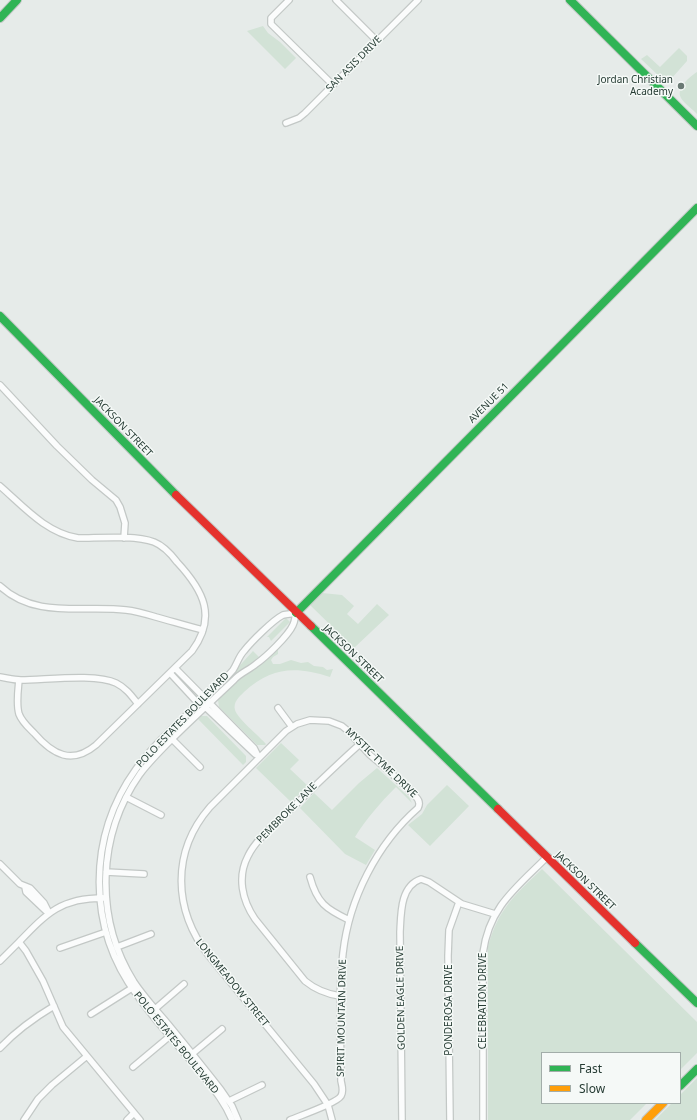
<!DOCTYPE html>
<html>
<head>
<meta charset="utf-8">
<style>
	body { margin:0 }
	#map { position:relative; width:697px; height:1120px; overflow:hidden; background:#e6ebe9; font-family:"Noto Sans",sans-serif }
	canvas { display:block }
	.legend { position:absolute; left:541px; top:1052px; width:140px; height:52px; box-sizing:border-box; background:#f5f9f7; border:1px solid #a2ada9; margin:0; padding:5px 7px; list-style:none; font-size:12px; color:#263c34 }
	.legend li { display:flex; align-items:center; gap:8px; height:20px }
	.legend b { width:20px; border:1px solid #a2ada9 }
</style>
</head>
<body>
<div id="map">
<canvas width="697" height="1120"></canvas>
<ul class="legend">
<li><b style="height:5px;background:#30b455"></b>Fast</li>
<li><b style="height:5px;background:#ff9f0a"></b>Slow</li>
</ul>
</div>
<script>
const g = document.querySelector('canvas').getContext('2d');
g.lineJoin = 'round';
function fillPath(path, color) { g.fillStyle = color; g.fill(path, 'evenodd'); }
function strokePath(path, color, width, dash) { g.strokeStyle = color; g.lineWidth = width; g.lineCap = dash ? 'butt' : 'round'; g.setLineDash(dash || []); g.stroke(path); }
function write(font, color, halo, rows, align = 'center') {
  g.font = font + ' "Noto Sans",sans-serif'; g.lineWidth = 3; g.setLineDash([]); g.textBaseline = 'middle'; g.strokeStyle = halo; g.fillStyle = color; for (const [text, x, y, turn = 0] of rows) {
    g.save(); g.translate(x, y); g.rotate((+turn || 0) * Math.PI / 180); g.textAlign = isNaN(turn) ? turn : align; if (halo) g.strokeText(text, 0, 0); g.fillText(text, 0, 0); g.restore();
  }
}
fillPath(new Path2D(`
	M263 26 268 33 280 42 296 58 285 69 247 31Z
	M679 48 687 56V61L671 79 663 80 661 78 641 59 647 55 660 67Z
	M697 72V114C692 109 684 103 681 98 675 88 691 76 697 72Z
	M322 593 342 595 354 606 347 614 358 624 377 604 389 615 354 648 311 606V604Z
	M286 618 290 622 271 641 269 637H267Z
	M278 648V654L273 657 271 660 273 664H280L291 660 301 663 308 662 314 666 323 667 327 670 333 669 330 677C295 666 272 667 244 692 239 697 233 702 235 710 237 718 260 737 266 744L265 745H257L219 707 218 700 238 680 258 667Z
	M253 651 260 658 238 672 225 684 232 674Z
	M200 716H207L246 756V762L243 765 197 718Z
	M281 743 299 760 290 769 308 786 291 802 256 768Z
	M377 768 409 797 412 803 396 787C381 802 366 819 355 837L375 850 366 865 345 854 300 808 314 793 332 810 359 783Z
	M447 785 469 806 430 846 408 825 422 814 427 805Z
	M542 869 697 1022V1053L680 1070V1053H542V1103H647L630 1120H488V947C498 909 515 895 542 869Z
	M697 1078V1120H655L672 1103H680V1095Z`), '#d2e2d6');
const street = new Path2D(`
	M289 0 271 18V24L333 85
	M336 0 377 41
	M286 123 299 118 305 113 418 0
	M0 385 57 446 92 480 116 500 120 507 125 523 124 538
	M0 486C23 506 46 533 78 538 100 538 134 535 154 542 164 546 171 554 177 562 204 591 217 617 192 651L96 745C72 765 53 755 34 733 28 727 22 722 19 714 16 704 18 691 19 680
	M0 586C35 619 83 605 126 610 136 611 146 614 156 617 171 621 187 626 203 630
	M175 668 254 748 259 758
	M170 673 195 700 200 702 255 754
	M0 677C7 678 14 680 21 680 45 680 96 673 116 683 126 688 131 695 138 704
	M278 708 292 727
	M172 739 200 767
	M126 797 161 815
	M0 864 20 884 30 888 44 903 49 913
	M106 872 144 874
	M310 877C317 903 326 909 349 920
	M25 887 26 892 46 911
	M103 898C61 898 47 913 19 942L26 951 43 981 63 1027 140 1120
	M117 947 151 934
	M60 948 106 932
	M0 961 19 942
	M340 996C326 994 316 990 305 981L255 919C242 900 237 877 248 856 256 839 274 826 287 813 311 790 335 766 360 744
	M155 1009 184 984
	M91 1014 132 988
	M0 1048C16 1031 34 1018 54 1006
	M192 1054 222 1029
	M133 1067 170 1036
	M229 1101 262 1085
	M24 1120 38 1099 52 1085 87 1056
	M127 1120 134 1113
	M232 1120C224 1100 210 1085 197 1068 177 1044 155 1021 137 995 87 928 87 837 136 769 153 745 176 725 197 705 209 694 222 683 233 670 237 664 239 656 244 651 251 642 273 620 283 615 287 614 292 614 296 613 295 617 295 621 293 625 288 636 266 657 256 664 249 670 240 673 234 680 213 700 191 720 171 740 160 751 149 762 140 774 97 835 94 918 134 982 144 997 156 1010 168 1024 186 1046 204 1068 221 1090L232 1106 238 1120
	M290 1120C299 1116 337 1103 341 1096 344 1091 342 1086 341 1081 341 1038 338 995 343 953 349 899 377 844 418 808 420 804 419 800 416 797L388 770 370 755 348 731 342 726 329 721 310 720 297 724 286 731 210 807C171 852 173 910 209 956L314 1084 328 1105 332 1120
	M402 1120 400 932C401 914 400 886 421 879L429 882 462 904 495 914
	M450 1120 448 956 449 930 459 902
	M483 1120V953C489 907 516 888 547 857`);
const fast = new Path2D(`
	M570 0 697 126
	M0 18 17 0
	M0 316 176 495
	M296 613 697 208
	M311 626 498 809
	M635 943 697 1003
	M680 1086 697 1069`);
const slow = new Path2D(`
	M646 1120 663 1103`);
const jam = new Path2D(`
	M176 495 311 626
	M498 809 635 943`);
strokePath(street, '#c3c8c6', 8);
strokePath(fast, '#c3c8c6', 10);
strokePath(slow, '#c3c8c6', 10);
strokePath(jam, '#c3c8c6', 10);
strokePath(street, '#fbfcfc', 5.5);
strokePath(fast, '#30b455', 8);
strokePath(slow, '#ff9f0a', 8);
strokePath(jam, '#e5322d', 8);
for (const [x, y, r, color] of [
	[681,86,4,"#697973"]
]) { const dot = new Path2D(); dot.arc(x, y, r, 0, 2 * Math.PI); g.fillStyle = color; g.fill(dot); strokePath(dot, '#f5f9f7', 1.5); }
write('10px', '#263c34', '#f5f9f7', [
	["SAN ASIS DRIVE",354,64,-45],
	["AVENUE 51",489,403,-45],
	["JACKSON STREET",123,427,46],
	["JACKSON STREET",353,654,44],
	["POLO ESTATES BOULEVARD",183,720,-46],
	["MYSTIC TYME DRIVE",381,763,44],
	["PEMBROKE LANE",287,813,-45],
	["JACKSON STREET",585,881,44],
	["LONGMEADOW STREET",232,983,51],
	["GOLDEN EAGLE DRIVE",401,998,-91],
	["CELEBRATION DRIVE",483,1001,-90],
	["PONDEROSA DRIVE",449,1010,-90],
	["SPIRIT MOUNTAIN DRIVE",342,1018,-89],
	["POLO ESTATES BOULEVARD",176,1043,51]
]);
write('10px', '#263c34', '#f5f9f7', [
	["Jordan Christian",673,80],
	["Academy",673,92]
], 'right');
</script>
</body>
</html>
